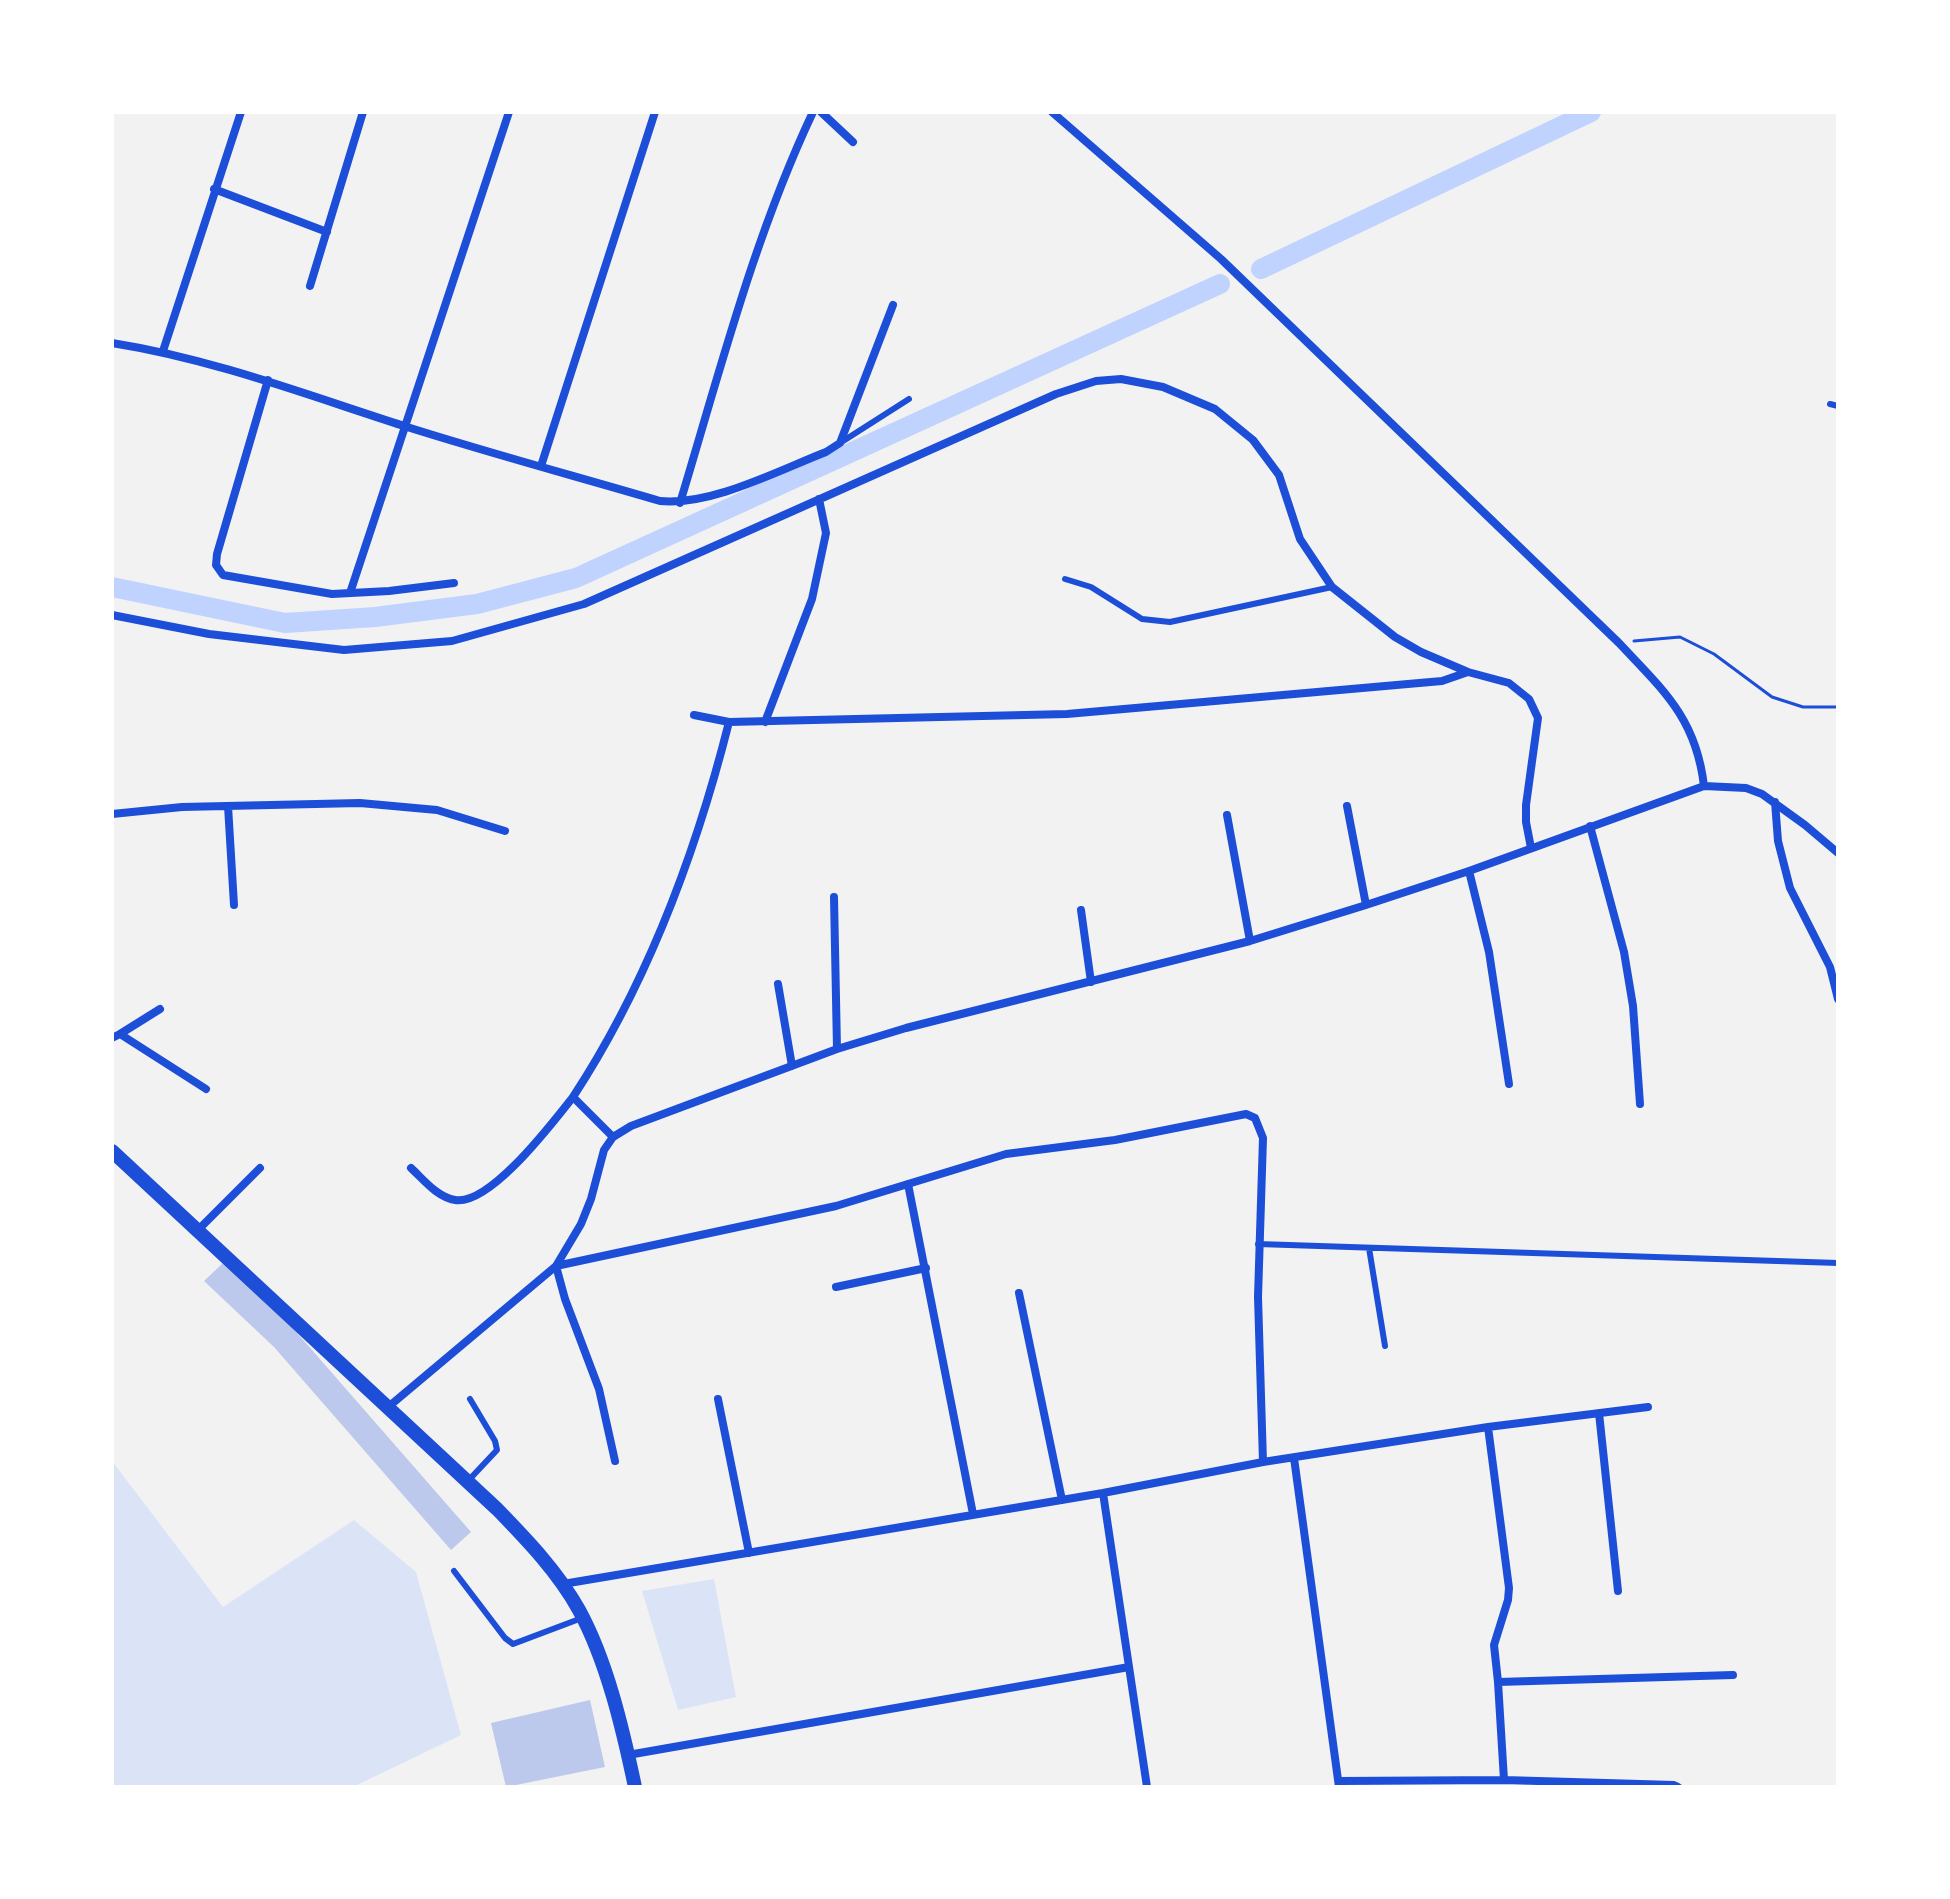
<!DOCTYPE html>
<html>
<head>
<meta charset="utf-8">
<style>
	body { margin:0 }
	#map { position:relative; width:1950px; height:1899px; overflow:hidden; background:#f2f2f2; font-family:"PT Sans",sans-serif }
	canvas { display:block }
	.frame { position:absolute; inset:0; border:114px solid #fff; pointer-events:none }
</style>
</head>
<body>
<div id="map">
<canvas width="1950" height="1899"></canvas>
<div class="frame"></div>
</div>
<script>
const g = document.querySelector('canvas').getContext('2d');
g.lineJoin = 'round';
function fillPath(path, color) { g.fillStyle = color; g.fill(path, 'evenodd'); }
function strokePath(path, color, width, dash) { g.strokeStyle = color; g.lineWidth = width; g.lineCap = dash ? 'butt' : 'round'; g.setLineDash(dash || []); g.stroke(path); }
fillPath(new Path2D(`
	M112 1461 223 1607 354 1520 416 1572 461 1735 357 1785 358 1787H112Z
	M714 1579 736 1697 678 1710 642 1591Z`), '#dbe4f7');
strokePath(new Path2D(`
	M1261 269 1591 112
	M112 587 285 623 375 617 477 604 576 578 1220 284`), '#bfd3fe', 20);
fillPath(new Path2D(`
	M224 1262 291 1326 471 1532 451 1550 274 1347 204 1281Z
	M590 1700 605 1767 506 1787 491 1723Z`), '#bdc9ec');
strokePath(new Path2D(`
	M1634 641 1680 637 1714 654 1772 697 1803 707H1838`), '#1d4ed8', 3);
strokePath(new Path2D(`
	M1830 404 1838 406
	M840 443 909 399
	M1065 579 1091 587 1142 619 1170 622 1332 587
	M1258 1244 1838 1263
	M1369 1248 1385 1346
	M467 1482 497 1450 495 1441 470 1399
	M454 1571 505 1638 513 1644 582 1618`), '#1d4ed8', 6);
strokePath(new Path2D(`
	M821 112 853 142
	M1052 112 1221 259 1619 643C1663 690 1696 718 1704 786
	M214 189 327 232
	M310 286 363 112
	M112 343C213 359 307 395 404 426 489 453 575 476 660 501 711 506 777 471 826 452L840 443 893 305
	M163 351 241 112
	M268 380 217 554 216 565 223 575 332 594 389 591 454 583
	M541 466 655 112
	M680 503C720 371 754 237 813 112
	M350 593 509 112
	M112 615 209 634 344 650 452 641 584 604 1056 394 1096 381 1121 379 1163 387 1215 409 1253 440 1279 475 1300 539 1332 587 1395 637 1421 652 1468 672
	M694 715 729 722
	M765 722 812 599 826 533 819 499
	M1775 802 1778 841 1790 888 1830 967 1838 999
	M228 806 234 905
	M1347 806 1366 905
	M112 814 182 807 360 803 437 810 505 831
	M1227 815 1250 941
	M1590 826 1624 952 1633 1006 1640 1104
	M1469 871 1489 952 1509 1084
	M834 897 837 1049
	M1081 910 1091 982
	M778 984 792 1066
	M120 1034 160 1009
	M112 1038 120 1034 206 1089
	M613 1137 573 1097C647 984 696 853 729 722L1067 714 1442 681 1468 672 1509 683 1529 699 1538 718 1526 805V822L1531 848
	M411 1168C424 1180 437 1197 455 1200 490 1206 553 1122 573 1097
	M908 1184 973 1514
	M198 1230 260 1168
	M836 1287 926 1268
	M1019 1293 1062 1500
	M718 1399 749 1553
	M387 1408 556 1266 581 1224 591 1199 604 1150 613 1137 631 1126 837 1049 906 1028 1250 941 1366 905 1469 871 1704 786 1746 788 1762 794 1805 825 1838 853
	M1599 1413 1618 1591
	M1488 1427 1509 1588 1508 1600 1494 1645 1498 1682 1504 1780
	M1294 1458 1339 1787
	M615 1461 599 1389 565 1299 556 1266 836 1206 1006 1154 1115 1140 1246 1114 1255 1118 1263 1138 1258 1297 1263 1462
	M1103 1493 1147 1787
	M563 1584 1103 1493 1263 1462 1488 1427 1648 1407
	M1498 1682 1733 1675
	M628 1755 1129 1667
	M1339 1781 1504 1780 1674 1785 1678 1787`), '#1d4ed8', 8);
strokePath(new Path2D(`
	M112 1151 497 1509C527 1540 558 1572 579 1610 607 1661 623 1730 635 1787`), '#1d4ed8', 14);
</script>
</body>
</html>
